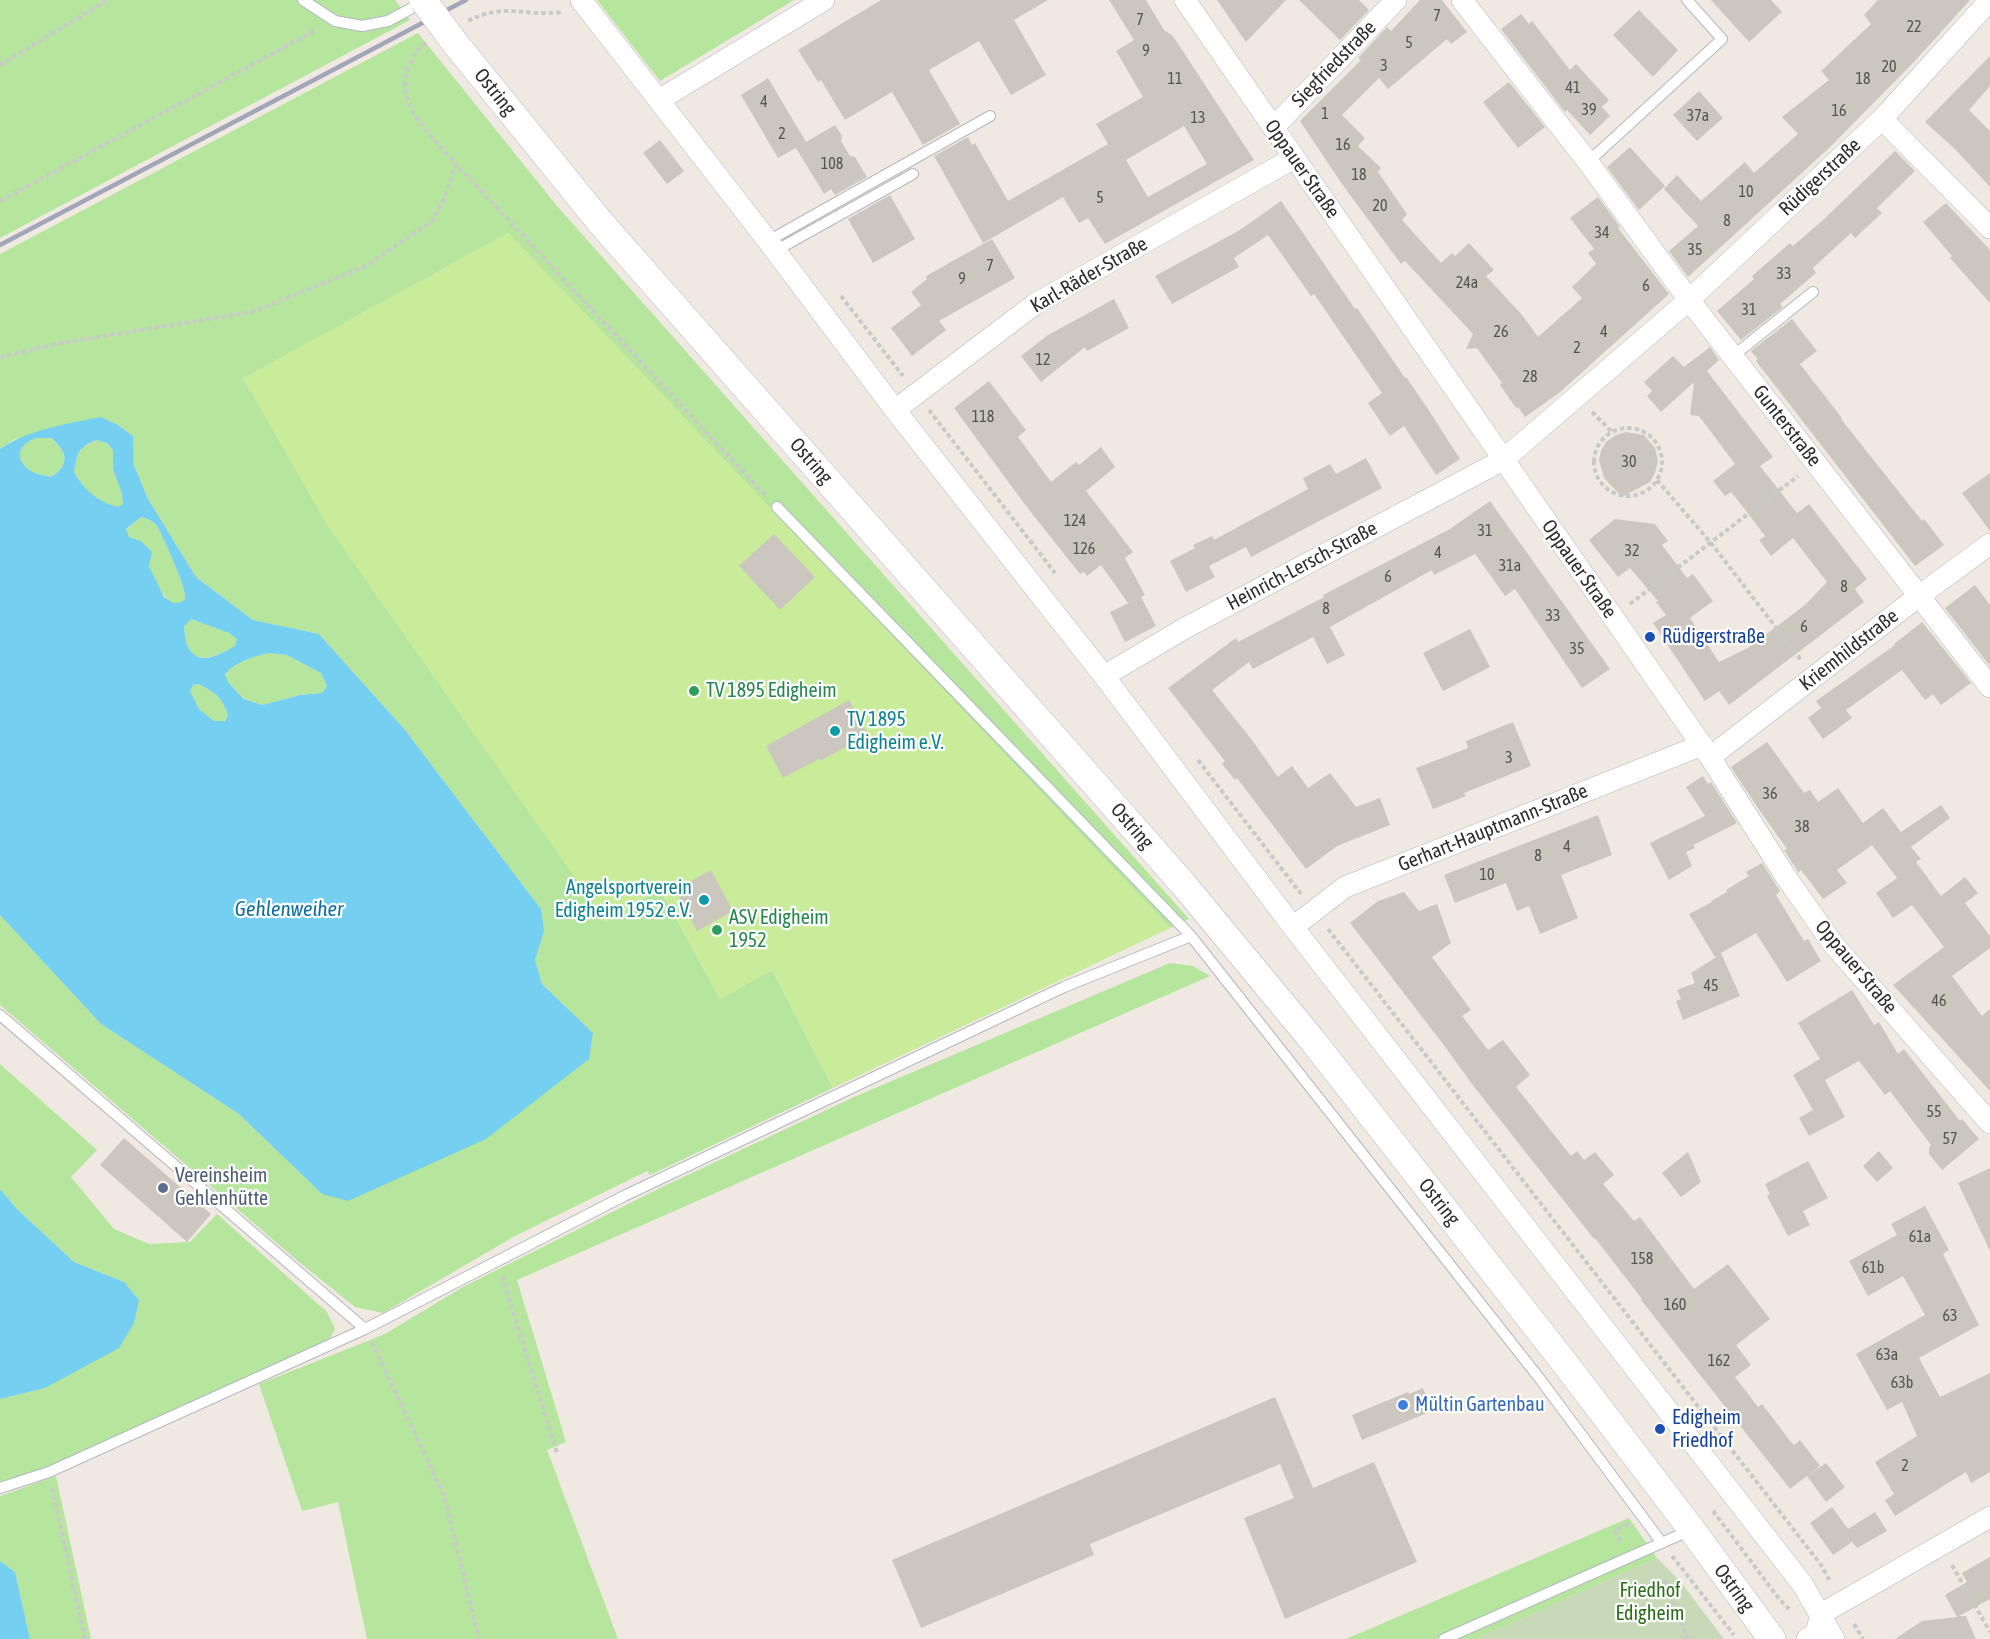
<!DOCTYPE html>
<html>
<head>
<meta charset="utf-8">
<style>
	body { margin:0 }
	canvas { display:block; background:#efe9e1 }
</style>
</head>
<body>
<canvas width="1990" height="1639"></canvas>
<script>
const g = document.querySelector('canvas').getContext('2d');
g.lineJoin = 'round';
function fillPath(path, color) { g.fillStyle = color; g.fill(path, 'evenodd'); }
function strokePath(path, color, width, dash) { g.strokeStyle = color; g.lineWidth = width; g.lineCap = dash ? 'butt' : 'round'; g.setLineDash(dash || []); g.stroke(path); }
function write(font, color, halo, rows, align = 'center') {
  g.font = font + ' "Asap Condensed",sans-serif'; g.lineWidth = 4.5; g.setLineDash([]); g.textBaseline = 'middle'; g.strokeStyle = halo; g.fillStyle = color; for (const [text, x, y, turn = 0] of rows) {
    g.save(); g.translate(x, y); g.rotate((+turn || 0) * Math.PI / 180); g.textAlign = isNaN(turn) ? turn : align; if (halo) g.strokeText(text, 0, 0); g.fillText(text, 0, 0); g.restore();
  }
}
fillPath(new Path2D(`
	M0 0H395L410 20 0 238Z
	M597 0H794L660 81Z
	M418 33 557 206 1189 919 1170 928 508 233 243 379 606 922 660 889 720 999 772 970 833 1088 650 1175 647 1171 515 1236 383 1313 355 1307 299 1262 0 1005V915L101 1024 239 1114 322 1194 593 1033 542 984 535 960 543 931 541 909 405 730 319 634 253 620 196 577 148 499 134 465 133 436 118 425 15 439 0 449V254Z
	M36 438H50C67 451 71 465 51 477 43 475 33 474 27 468 13 455 21 444 36 438Z
	M96 440 107 443 113 450V469L122 494 123 504 118 508C98 502 84 491 74 472 78 452 77 450 96 440Z
	M140 517C147 519 152 520 157 526 162 534 188 591 185 598 183 603 178 603 173 604 155 590 148 562 141 541L129 537 126 530Z
	M191 619 229 633 237 639 235 647C220 653 198 668 188 647 185 641 185 633 184 627Z
	M269 653 287 655 321 673 327 686 322 693 300 695 262 705 245 699 228 682 225 674C237 661 252 657 269 653Z
	M198 684C214 691 223 698 228 715L224 721H214L199 709 190 691 193 685Z
	M1170 963 1193 966 1210 976 517 1280 566 1442 547 1450 618 1639H367L338 1502 302 1511 259 1384 385 1334 463 1287 662 1187 854 1097Z
	M0 1064 97 1150 71 1177 114 1229 149 1244 190 1242 217 1214 327 1312 335 1329 328 1342 52 1467 0 1483V1399L45 1388 124 1282 74 1262 18 1210 0 1189Z
	M56 1476 91 1639H30L15 1572 0 1561V1496Z
	M1629 1518 1657 1558 1476 1639H1346Z`), '#b6e59e');
fillPath(new Path2D(`
	M1657 1558 1680 1581 1724 1639H1476Z`), '#c8d9b8');
fillPath(new Path2D(`
	M508 233 1170 928 833 1088 772 970 720 999 660 889 606 922 327 525 243 378Z`), '#c9ec9a');
fillPath(new Path2D(`
	M101 417 118 425 133 436 134 465 148 499 196 577 253 620 319 634 405 730 541 909 544 931 535 960 542 984 593 1033 589 1059 486 1139 348 1201 322 1194 239 1114 101 1024 0 915V449C29 429 67 424 101 417ZM36 438H51C67 451 71 465 51 477 43 475 33 474 27 468 13 455 21 444 36 438ZM96 440 107 443 113 450V469L122 494 123 504 118 507C98 502 84 490 74 472 78 452 77 449 96 440ZM141 517C148 519 152 520 157 526 162 534 188 591 185 598 183 603 178 603 173 603L164 597 149 566 152 552 141 541 129 537 126 529ZM191 619 229 633 237 639 235 646C220 654 199 668 188 647 185 642 185 633 184 627ZM269 653 287 655 321 673 327 686 322 693 300 695 262 705 244 699 228 682 225 674C237 661 252 657 269 653ZM198 684C214 691 223 698 228 715L225 721H214L199 709 190 691 193 685Z
	M0 1189 18 1210 74 1262 124 1282 139 1300 134 1323 119 1348 45 1388 0 1399Z
	M0 1561 15 1572 30 1639H0Z`), '#75cff0');
fillPath(new Path2D(`
	M881 0H1048L1014 20 1046 75 1011 95 979 41 929 70 960 124 923 145 892 92 845 120 821 80 818 82 798 50Z
	M1109 0H1146L1164 30 1173 36 1254 160 1105 244 1088 218 1079 223 1063 197 983 243 934 156 968 137 972 145 975 143 1008 201 1108 144 1096 124 1143 97 1116 51 1134 40ZM1184 126 1207 164 1148 197 1126 160Z
	M1217 0H1286L1246 42Z
	M1299 0H1359L1369 10 1340 40Z
	M1420 0H1442L1467 32 1451 44 1447 39 1388 89 1379 78 1342 115 1365 138 1358 146 1381 168 1378 172 1407 214 1402 220 1441 263 1452 253 1455 256 1469 243 1494 270 1486 276 1523 316 1538 337 1582 298 1572 287 1596 264 1588 253 1594 249 1570 218 1598 197 1620 227 1618 228 1669 294 1559 393 1525 417 1518 407 1516 408 1500 385 1502 383 1477 348 1466 349 1473 334 1405 261 1401 264 1342 184 1300 121 1361 60 1358 58 1387 27 1391 31Z
	M1711 0H1771L1782 12 1749 42Z
	M1878 0H1970L1914 62 1829 148 1688 277 1669 251 1698 226 1664 189 1677 175 1701 201 1745 162 1754 173 1798 134 1782 117 1829 80 1821 71 1871 24 1864 15Z
	M1639 10 1678 50 1653 77 1613 35Z
	M1521 14 1529 24 1532 21 1570 70 1576 64 1609 100 1602 107 1610 116 1590 135 1567 110 1565 112 1501 29Z
	M1990 56V86L1969 110 1990 131V187L1955 149 1925 122Z
	M768 78 806 142 835 125 842 136 841 141 850 156 855 157 867 177 835 195 831 189 824 194 796 148 778 158 741 95Z
	M1509 82 1545 127 1518 148 1483 102Z
	M1699 91 1723 118 1697 141 1673 115Z
	M660 140 684 171 667 184 643 153Z
	M1630 147 1665 186 1639 210 1607 167Z
	M1895 151 1915 171 1877 208 1882 213 1855 238 1851 233 1813 268 1816 273 1780 304 1783 307 1741 340 1717 311 1754 279 1752 276 1790 243 1793 246 1822 221Z
	M890 195 915 239 873 263 848 219Z
	M1281 201 1355 309 1357 308 1405 378 1406 377 1428 409 1460 459 1436 475 1404 426 1390 436 1368 403 1382 393 1314 294 1311 296 1268 235 1234 258 1239 267 1172 304 1155 276 1240 230Z
	M1946 203 1990 250V303L1950 258 1952 256 1923 222Z
	M992 239 1015 278 939 321 946 330 912 356 891 328 921 305 911 292 927 279 926 276Z
	M1114 299 1129 328 1087 351 1085 347 1041 382 1021 356 1048 335Z
	M1792 319 1817 351 1800 364 1842 418 1841 419 1922 521 1924 519 1944 545 1915 566 1756 361 1758 359 1751 351Z
	M1710 347 1719 360 1707 371 1773 457 1760 466 1797 513 1809 504 1867 579 1855 589 1864 602 1729 705 1719 691 1705 701 1653 623 1666 615 1656 602 1658 601 1630 568 1618 577 1589 540 1615 519 1655 524 1668 541 1662 545 1687 578 1693 574 1713 601 1690 618 1719 662 1748 648 1805 605 1827 582 1793 538 1771 556 1759 540 1765 536 1740 503 1731 492 1725 496 1713 481 1735 464 1699 416 1690 415 1694 382 1661 412 1647 396 1652 391 1644 382 1673 356 1684 367Z
	M989 381 1026 430 1018 437 1051 482 1076 462 1079 465 1101 447 1115 467 1086 491 1133 552 1125 558 1145 595 1141 597 1156 626 1125 642 1110 612 1141 597 1128 603 1101 565 1087 576 1084 572 1080 574 1026 506 954 408Z
	M1626 432 1644 435 1655 448 1658 461 1655 473 1650 482 1622 497 1604 478 1599 460 1601 451 1606 442 1616 435Z
	M1366 458 1382 488 1251 557 1246 547 1209 566 1215 577 1186 592 1170 561 1195 548 1193 545 1212 536 1214 540 1308 489 1303 478 1330 464 1336 474Z
	M1990 473V531L1962 493Z
	M1490 501 1610 669 1582 688 1515 589 1505 596 1475 554 1434 575 1432 570 1330 627 1345 655 1327 664 1313 637 1253 669 1249 662 1212 690 1252 740 1278 777 1292 766 1308 788 1330 773 1356 807 1380 798 1390 825 1337 846 1306 869 1237 778 1235 780 1222 764 1225 761 1168 688 1236 638 1238 642 1324 597 1323 595 1450 529Z
	M774 534 815 577 780 610 739 566Z
	M1975 585 1990 605V666L1945 608Z
	M1922 622 1971 683 1941 705 1933 694 1925 700 1902 670 1846 710 1852 718 1823 739 1808 718 1821 708 1816 701 1895 645 1894 644Z
	M1470 629 1490 667 1443 691 1423 653Z
	M849 700 868 735 820 761 819 759 783 778 766 746Z
	M1513 722 1531 766 1464 793 1466 796 1433 809 1416 768 1468 748 1466 741Z
	M1767 742 1804 793 1810 790 1818 802 1838 788 1863 823 1883 808 1901 832 1941 805 1950 818 1911 847 1921 859 1916 862 1941 896 1965 877 1978 893 1965 903 1990 936V948L1952 976 1982 1016 1990 1009V1091L1893 985 1944 947 1912 905 1893 918 1876 893 1897 878 1872 845 1837 870 1847 883 1823 899 1801 870 1798 873 1797 870 1784 850 1787 849 1760 811 1731 767Z
	M1703 776 1708 784 1711 782 1737 823 1693 845 1695 848 1686 852 1692 866 1669 880 1650 843 1705 816 1686 787Z
	M1598 815 1612 855 1561 875 1578 918 1540 934 1529 906 1517 911 1506 883 1455 903 1444 875Z
	M1762 863 1780 891 1776 895 1804 941 1808 939 1821 961 1787 982 1756 933 1721 953 1740 996 1683 1020 1676 1001 1681 999 1677 990 1695 983 1691 973 1718 956 1715 957 1689 914 1712 902 1711 901 1727 892 1726 890 1749 876 1746 872Z
	M711 870 733 911 697 931 675 890Z
	M1404 892 1419 911 1437 904 1451 943 1432 957 1471 1010 1462 1016 1488 1050 1503 1040 1530 1075 1516 1087 1571 1156 1577 1151 1584 1160 1595 1152 1614 1175 1603 1184 1634 1221 1640 1217 1694 1289 1728 1264 1770 1319 1736 1345 1751 1365 1735 1377 1758 1407 1762 1404 1791 1442 1794 1445 1800 1440 1820 1466 1790 1489 1641 1300 1642 1299 1595 1238 1594 1239 1475 1088 1446 1048 1350 923 1378 901Z
	M1852 990 1874 1025 1879 1022 1898 1054 1904 1049 1960 1121 1962 1119 1979 1139 1942 1170 1929 1154V1147L1931 1145 1890 1091 1885 1095 1859 1061 1825 1080 1845 1117 1809 1136 1799 1118 1813 1110 1793 1075 1820 1059 1798 1023Z
	M124 1138 211 1214 187 1242 100 1165Z
	M1879 1151 1893 1168 1877 1182 1863 1166Z
	M1688 1152 1701 1182 1681 1197 1662 1173Z
	M1808 1161 1828 1198 1803 1211 1810 1225 1788 1236 1767 1196 1770 1194 1765 1184Z
	M1990 1168V1251L1958 1183Z
	M1925 1206 1949 1250 1943 1254 1979 1325 1919 1358 1940 1397 1990 1373V1472L1971 1483 1966 1472 1895 1516 1885 1500 1894 1494 1875 1462 1917 1436 1902 1402 1887 1410 1856 1354 1925 1315 1903 1276 1868 1296 1849 1261 1897 1235 1891 1224Z
	M1423 1388 1432 1411 1362 1440 1352 1415 1408 1392 1409 1394Z
	M1275 1397 1313 1488 1374 1462 1417 1562 1285 1619 1244 1518 1294 1498 1280 1464 1090 1544 1094 1555 921 1628 892 1560Z
	M1826 1463 1845 1487 1826 1502 1807 1476Z
	M1832 1507 1848 1529 1875 1512 1887 1531 1857 1548 1852 1542 1833 1555 1810 1523Z
	M1990 1557V1599L1959 1616H1966L1976 1639H1895L1922 1621 1957 1617 1945 1595 1967 1582 1962 1573Z`), '#cbc7bf');
const service = new Path2D(`
	M303 0 335 21 362 26 388 21 423 2
	M1588 162 1722 39 1687 0
	M768 241 990 116
	M775 251 913 174
	M1733 356 1813 292
	M777 507 1191 936 1540 1379 1662 1543
	M0 1015 365 1329
	M0 1488 49 1472 365 1329 624 1196 1064 987 1191 936
	M1444 1639 1691 1530`);
const minor = new Path2D(`
	M581 0 768 241 895 410 1104 676 1293 927 1803 1585 1834 1639
	M1185 0 1710 757 1786 877 1833 944 1990 1123
	M1462 0 1588 162 1689 300 1990 687
	M659 100 824 0
	M1882 119 1990 228
	M1273 128 1396 0
	M895 410 1035 304 1294 158
	M1104 676 1187 627 1503 460 1689 300 1882 119 1990 0
	M1710 757 1919 596 1990 544
	M1293 927 1345 887 1702 745
	M1807 1639 1816 1634 1821 1614 1990 1517`);
const tertiary = new Path2D(`
	M455 43 600 222 1184 885 1313 1041 1567 1366 1692 1530 1772 1639`);
strokePath(service, '#b4b7c1', 12);
strokePath(minor, '#b4b7c1', 22);
strokePath(tertiary, '#b4b7c1', 28);
strokePath(new Path2D(`
	M468 21C504 2 525 17 562 12
	M426 43C417 48 415 55 410 64 390 102 434 138 456 164L767 497
	M0 65 107 0
	M0 201 316 30
	M841 296 903 376
	M0 357 61 343 252 312 366 266 433 220 445 197 456 164
	M929 410 1055 573
	M1592 412 1612 432
	M1594 462a34 34 0 1 1 68 0a34 34 0 1 1-68 0Z
	M1657 480 1711 543 1801 660
	M1630 604 1798 476
	M1198 760 1301 894
	M1328 929 1821 1565 1830 1581
	M502 1276 557 1453
	M372 1342 444 1496 479 1639
	M52 1488 85 1639
	M1713 1511 1780 1600 1789 1609
	M1620 1541 1615 1530 1629 1524
	M1672 1556 1734 1635
	M1952 1565 1990 1632
	M1664 1580 1688 1639
	M1854 1624 1863 1639`), '#c9c9c9', 4, [4.5, 3]);
strokePath(service, '#fff', 10);
strokePath(minor, '#fff', 21);
strokePath(tertiary, '#fff', 27);
strokePath(new Path2D(`
	M0 245 466 0`), '#a3a6b8', 4.5);
const tertiaryBridge = new Path2D(`
	M423 0 455 43`);
strokePath(tertiaryBridge, '#b4b7c1', 28, []);
strokePath(tertiaryBridge, '#fff', 27);
for (const [x, y, r, color] of [
	[1650,637,6,"#1a4fb4"],
	[694,691,6,"#2e9e5b"],
	[835,731,6,"#0f9aa8"],
	[704,900,6,"#0f9aa8"],
	[717,930,6,"#2e9e5b"],
	[163,1188,6,"#5c6f8a"],
	[1403,1405,6,"#3f7fe0"],
	[1660,1429,6,"#1a4fb4"]
]) { const dot = new Path2D(); dot.arc(x, y, r, 0, 2 * Math.PI); g.fillStyle = color; g.fill(dot); strokePath(dot, '#fff', 2); }
write('16px', '#555452', null, [
	["7",1437,16],
	["7",1140,20],
	["22",1914,27],
	["5",1409,43],
	["9",1146,51],
	["3",1384,66],
	["20",1889,67],
	["11",1175,79],
	["18",1863,79],
	["41",1573,88],
	["4",764,102],
	["39",1589,110],
	["16",1839,111],
	["1",1325,114],
	["37a",1698,116],
	["13",1198,118],
	["2",782,134],
	["16",1343,145],
	["108",832,164],
	["18",1359,175],
	["10",1746,192],
	["5",1100,198],
	["20",1380,206],
	["8",1727,221],
	["34",1602,233],
	["35",1695,250],
	["7",990,266],
	["33",1784,274],
	["9",962,279],
	["24a",1467,283],
	["6",1646,286],
	["31",1749,310],
	["26",1501,332],
	["4",1604,332],
	["2",1577,348],
	["12",1043,360],
	["28",1530,377],
	["118",983,417],
	["30",1629,462],
	["124",1075,521],
	["31",1485,531],
	["126",1084,549],
	["32",1632,551],
	["4",1438,553],
	["31a",1510,566],
	["6",1388,577],
	["8",1844,587],
	["8",1326,609],
	["33",1553,616],
	["6",1804,627],
	["35",1577,649],
	["3",1509,758],
	["36",1770,794],
	["38",1802,827],
	["4",1567,847],
	["8",1538,856],
	["10",1487,875],
	["45",1711,986],
	["46",1939,1001],
	["55",1934,1112],
	["57",1950,1139],
	["61a",1920,1237],
	["158",1642,1259],
	["61b",1873,1268],
	["160",1675,1305],
	["63",1950,1316],
	["63a",1887,1355],
	["162",1719,1361],
	["63b",1902,1383],
	["2",1905,1466]
]);
write('20px', '#2e2e2e', '#fff', [
	["Siegfriedstraße",1334,64,-46],
	["Ostring",495,92,51],
	["Oppauer Straße",1302,169,55],
	["Rüdigerstraße",1820,177,-43],
	["Karl-Räder-Straße",1089,275,-30],
	["Gunterstraße",1787,426,52],
	["Ostring",811,461,49],
	["Heinrich-Lersch-Straße",1302,566,-28],
	["Oppauer Straße",1579,569,55],
	["Kriemhildstraße",1849,650,-38],
	["Ostring",1132,826,49],
	["Gerhart-Hauptmann-Straße",1493,828,-22],
	["Oppauer Straße",1856,967,50],
	["Ostring",1439,1202,52],
	["Ostring",1734,1588,54]
]);
write('20px', '#164399', '#fff', [
	["Rüdigerstraße",1662,637],
	["Edigheim",1672,1418],
	["Friedhof",1672,1441]
], 'left');
write('20px', '#27864d', '#fff', [
	["TV 1895 Edigheim",706,691],
	["ASV Edigheim",729,918],
	["1952",729,941]
], 'left');
write('20px', '#0d838f', '#fff', [
	["TV 1895",847,720],
	["Edigheim e.V.",847,743],
	["Angelsportverein",692,888,"right"],
	["Edigheim 1952 e.V.",692,911,"right"]
], 'left');
write('20px', '#4e5e75', '#fff', [
	["Vereinsheim",175,1176],
	["Gehlenhütte",175,1199]
], 'left');
write('20px', '#366cbe', '#fff', [
	["Mültin Gartenbau",1415,1405]
], 'left');
write('20px', '#2c6e1b', '#fff', [
	["Friedhof",1650,1591],
	["Edigheim",1650,1614]
]);
write('italic 21px', '#0d6fa3', '#fff', [
	["Gehlenweiher",289,909]
]);
</script>
</body>
</html>
